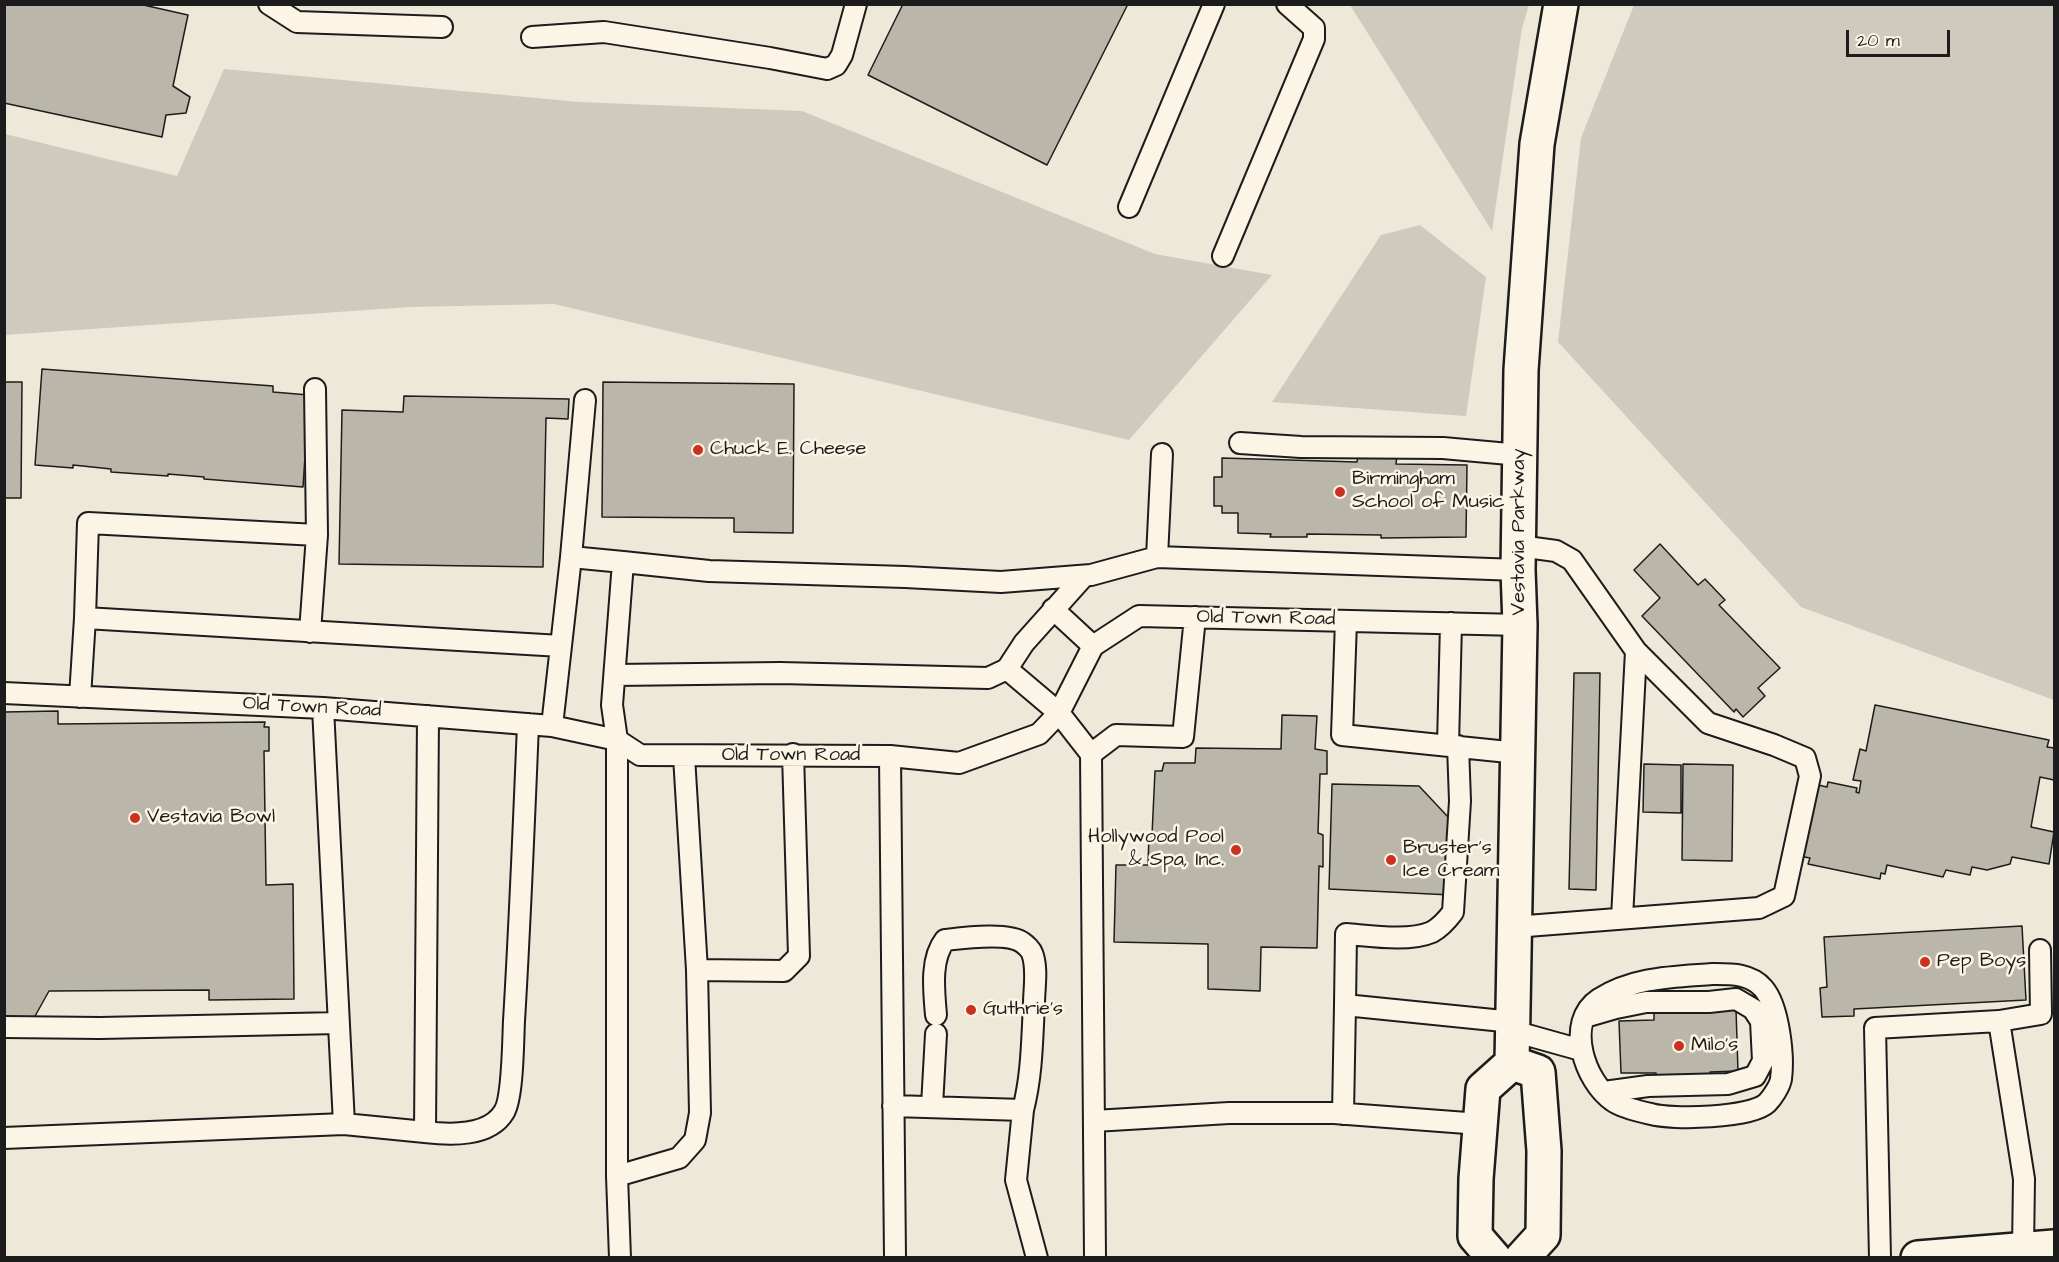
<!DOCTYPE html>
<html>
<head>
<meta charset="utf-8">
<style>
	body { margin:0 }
	#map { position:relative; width:2059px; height:1262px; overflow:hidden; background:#eee8d9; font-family:"Architects Daughter",sans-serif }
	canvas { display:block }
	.frame { position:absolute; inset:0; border:6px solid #1c1c1c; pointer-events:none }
	.scale { position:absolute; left:1846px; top:30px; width:104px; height:27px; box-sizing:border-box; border:3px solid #1c1c1c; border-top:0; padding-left:8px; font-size:18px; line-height:21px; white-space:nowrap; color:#1c1c1c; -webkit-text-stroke:4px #fcf5e5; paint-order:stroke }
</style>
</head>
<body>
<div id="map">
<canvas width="2059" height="1262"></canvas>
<div class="frame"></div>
<div class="scale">20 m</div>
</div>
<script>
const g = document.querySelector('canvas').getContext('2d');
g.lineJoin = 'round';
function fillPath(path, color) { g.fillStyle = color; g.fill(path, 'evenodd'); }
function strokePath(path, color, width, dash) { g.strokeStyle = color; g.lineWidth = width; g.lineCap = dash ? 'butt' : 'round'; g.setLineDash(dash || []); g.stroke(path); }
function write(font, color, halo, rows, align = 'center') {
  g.font = font + ' "Architects Daughter",sans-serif'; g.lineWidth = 5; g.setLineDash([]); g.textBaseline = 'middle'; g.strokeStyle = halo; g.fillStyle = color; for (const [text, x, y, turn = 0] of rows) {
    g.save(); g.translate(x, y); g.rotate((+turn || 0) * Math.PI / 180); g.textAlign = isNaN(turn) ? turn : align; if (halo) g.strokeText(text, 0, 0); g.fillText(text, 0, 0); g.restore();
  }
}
fillPath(new Path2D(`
	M1350 5H1529L1522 28 1492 231Z
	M1634 5H2054V700L1801 607 1558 342 1581 138Z
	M224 69 580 102 802 111 1155 254 1272 275 1129 440 554 304 410 307 5 335V134L177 176Z
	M1420 225 1486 277 1466 416 1272 402 1381 235Z`), '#cfcabd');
const building = new Path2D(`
	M4 4H139L188 15 173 86 190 97 186 113 166 115 162 137 4 103Z
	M903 4H1128L1047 165 868 75Z
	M42 369 273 386V392L309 395 303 487 204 479V477L168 474V476L111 472V469L73 465V468L35 465Z
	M4 382H22L21 498H4Z
	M603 382 794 384 793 533 734 532V518L602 517Z
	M404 396 569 399 568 419 546 418 543 567 339 564 342 410 403 412Z
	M1358 455H1397L1396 464 1467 465 1466 537 1381 538V535L1307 534V537H1270L1271 534 1238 533V513H1222V506H1214V477H1222V458L1357 462Z
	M1660 544 1698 585 1705 579 1725 600 1719 605 1780 668 1758 688 1765 696 1743 717 1736 709 1734 712 1642 616 1660 598 1634 570Z
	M1574 673H1600L1596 890 1569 889Z
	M1875 705 2049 740 2047 747 2054 748V780L2040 777 2031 827 2054 832 2049 864 2012 857 2010 864 1987 870 1972 867 1970 875 1946 870 1943 877 1887 865 1885 874 1881 873 1880 879 1808 864 1810 858 1799 856 1814 784 1827 787 1828 782 1857 788 1856 792 1859 793 1861 781 1853 780 1860 749 1866 751Z
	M58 711V724L265 722 264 727H269V751H264L266 885 293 884 294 999 209 1000V990L49 991 34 1018H4V712Z
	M1282 715 1317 716 1315 749 1327 751V774H1320L1318 833 1323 835V867L1319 866 1317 948 1261 947 1260 991 1208 989V944L1114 942 1116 865H1148L1149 835H1152L1155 771H1162L1164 763H1195L1196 748 1281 749Z
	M1644 764 1681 765V813L1643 812Z
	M1683 764 1733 765 1732 861 1682 860Z
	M1332 784 1419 786 1449 818 1451 895 1329 889Z
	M2022 926 2026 1000 1854 1009V1016L1822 1017 1820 988 1827 987 1824 937Z
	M1736 1009 1738 1071 1710 1072V1079L1656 1082V1073H1621L1619 1021 1654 1020V1012Z`);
fillPath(building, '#bab6aa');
strokePath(building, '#1c1c1c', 1.5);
const lane = new Path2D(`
	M269 4 297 22 442 27
	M532 37 604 32 770 58 827 69 836 65 842 55 856 4
	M1129 207 1214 4
	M1223 256 1314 39V28L1287 4
	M315 389 317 535
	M1240 443 1301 447 1443 448 1520 455
	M1162 454 1157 557 1518 570
	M571 557 585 400
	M1053 609 1093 646
	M85 618 88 523 317 535 310 632
	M1346 621 1342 735 1518 753
	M1007 669 1059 713 1091 754 1095 1258
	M615 675 780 673 988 678 1007 669 1024 643 1084 576
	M4 693 323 708 552 726 617 740 640 755 890 756 959 763 1039 734 1059 713 1093 646 1139 616 1520 625
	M80 697 85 618 561 646
	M552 726 571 557 623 562
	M1448 745 1451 623
	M1091 754 1116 735 1183 737 1195 617
	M890 756 895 1258
	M1622 918 1636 651
	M1514 927 1759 908 1784 896 1810 776 1805 758 1774 745 1708 723 1636 651 1572 560 1556 551 1519 546
	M697 970 784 971 799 956 793 754
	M1712 974C1730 974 1750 973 1763 988 1779 1006 1784 1056 1781 1079 1780 1086 1772 1098 1767 1103 1751 1118 1672 1120 1651 1114 1642 1112 1621 1107 1613 1101 1585 1082 1564 1022 1599 999 1634 977 1672 977 1712 974Z
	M1345 1005 1346 934C1371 936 1409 942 1432 932 1441 927 1447 920 1453 912L1460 801 1458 746
	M936 1015C934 991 930 959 945 940 963 938 1009 932 1023 943 1026 945 1031 950 1032 953 1038 968 1034 988 1034 1004 1032 1041 1032 1075 1023 1110
	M1585 1017 1616 1008 1646 1002H1709L1736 999 1753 1009 1761 1021 1763 1061 1755 1076 1728 1084 1648 1086 1604 1092
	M1999 1021 2041 1014 2040 950
	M4 1027 100 1028 339 1023
	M1513 1031 1581 1050
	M893 1106 1023 1110 1016 1180 1037 1258
	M932 1106 936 1034
	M1343 1114 1345 1005 1513 1022
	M1094 1121 1229 1113H1334L1480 1124
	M344 1124 425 1132 428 716
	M425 1132C450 1135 489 1137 504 1112 513 1098 513 1040 514 1021 520 922 524 823 528 724
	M4 1138 344 1124 323 708
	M617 1176 679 1158 695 1140 700 1113 697 970 684 756
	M620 1258 617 1176V740L612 705 623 562 709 571 905 577 1001 582 1091 575 1157 557
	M1880 1258 1875 1028 1999 1021 2024 1179 2023 1249`);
const street = new Path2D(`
	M1512 1063 1538 1072 1544 1151 1543 1235 1522 1258
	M1494 1258 1475 1236 1476 1179 1483 1089 1512 1063 1520 625 1518 570 1521 370 1537 144 1561 4`);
const primary = new Path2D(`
	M1918 1258 2054 1247`);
strokePath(lane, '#1c1c1c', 24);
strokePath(street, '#1c1c1c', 38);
strokePath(primary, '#1c1c1c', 38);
strokePath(lane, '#fcf5e5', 20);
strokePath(street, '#fcf5e5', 33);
strokePath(primary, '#fcf5e5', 33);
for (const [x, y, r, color] of [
	[698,450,6,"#c8321e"],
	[1340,492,6,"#c8321e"],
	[135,818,6,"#c8321e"],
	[1236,850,6,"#c8321e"],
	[1391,860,6,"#c8321e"],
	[1925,962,6,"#c8321e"],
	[971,1010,6,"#c8321e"],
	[1679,1046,6,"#c8321e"]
]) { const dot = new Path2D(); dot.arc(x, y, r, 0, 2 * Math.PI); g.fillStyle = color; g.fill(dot); strokePath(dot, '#fcf5e5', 2); }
write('20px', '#1c1c1c', '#fcf5e5', [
	["Chuck E. Cheese",710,450],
	["Birmingham",1352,480],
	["School of Music",1352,503],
	["Vestavia Bowl",147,818],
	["Hollywood Pool",1224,838,"right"],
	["& Spa, Inc.",1224,861,"right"],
	["Bruster's",1403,849],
	["Ice Cream",1403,872],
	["Pep Boys",1937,962],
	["Guthrie's",983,1010],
	["Milo's",1691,1046]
], 'left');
write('20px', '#1c1c1c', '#fcf5e5', [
	["Vestavia Parkway",1520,532,-90],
	["Old Town Road",1266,619,1],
	["Old Town Road",312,708,3],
	["Old Town Road",791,756]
]);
</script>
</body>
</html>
